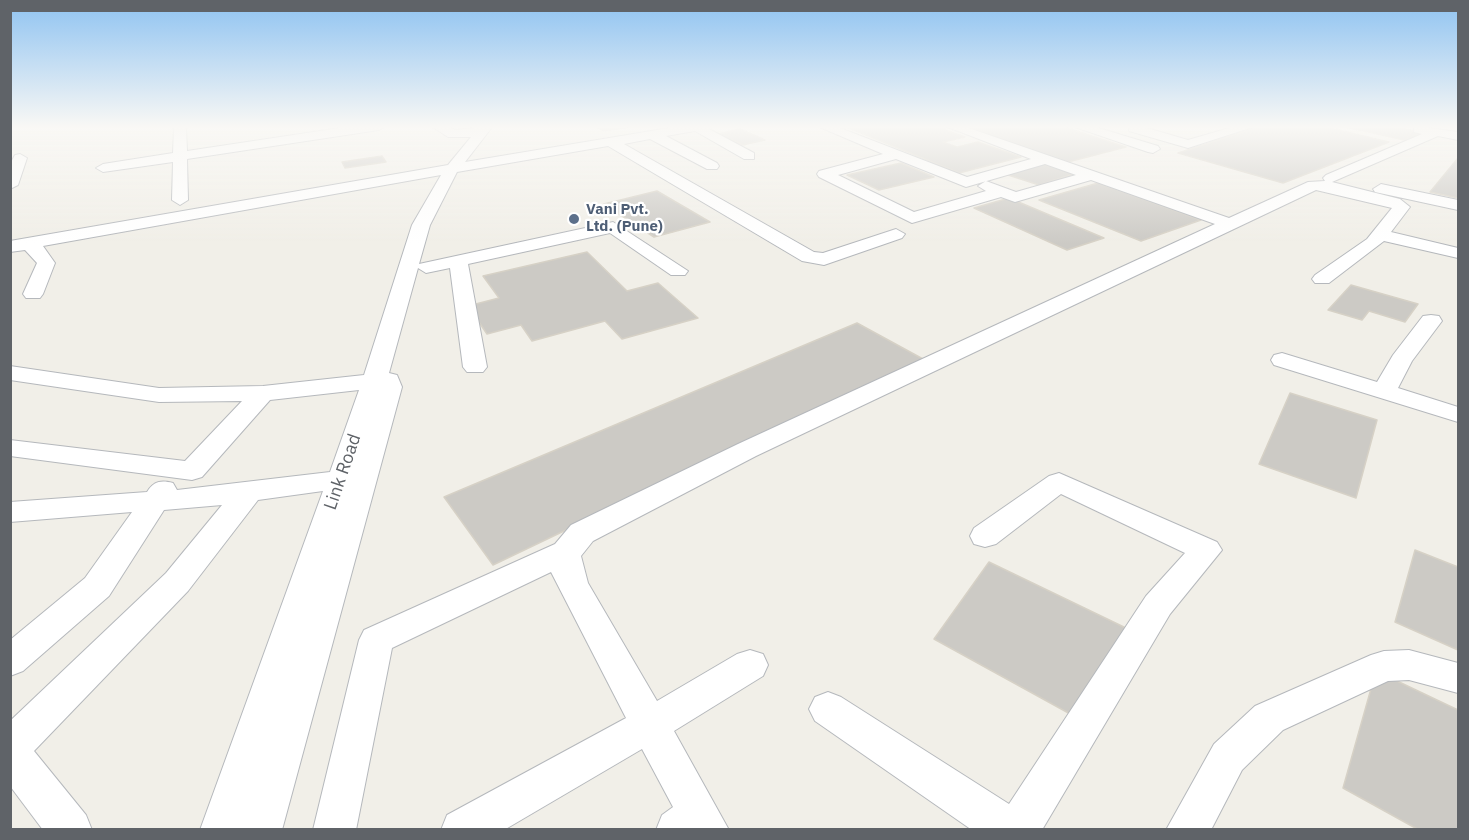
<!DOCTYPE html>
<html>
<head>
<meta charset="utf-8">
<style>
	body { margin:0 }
	#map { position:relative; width:1469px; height:840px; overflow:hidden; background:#f1efe8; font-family:"IBM Plex Sans",sans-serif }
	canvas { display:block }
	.frame { position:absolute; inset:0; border:12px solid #5f6368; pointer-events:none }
</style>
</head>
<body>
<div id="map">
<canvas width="1469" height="840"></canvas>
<div class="frame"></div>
</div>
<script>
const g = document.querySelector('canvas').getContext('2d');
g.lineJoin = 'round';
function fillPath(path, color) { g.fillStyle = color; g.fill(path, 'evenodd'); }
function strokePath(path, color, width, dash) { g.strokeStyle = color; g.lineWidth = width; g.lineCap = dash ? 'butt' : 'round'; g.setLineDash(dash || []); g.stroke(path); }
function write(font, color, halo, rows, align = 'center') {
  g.font = font + ' "IBM Plex Sans",sans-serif'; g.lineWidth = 4.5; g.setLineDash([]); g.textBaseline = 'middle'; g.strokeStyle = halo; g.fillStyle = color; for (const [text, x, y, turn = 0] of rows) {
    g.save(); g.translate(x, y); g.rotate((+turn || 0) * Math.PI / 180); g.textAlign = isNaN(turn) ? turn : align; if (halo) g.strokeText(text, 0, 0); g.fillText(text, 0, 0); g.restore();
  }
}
const building = new Path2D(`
	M596 126H634L603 131Z
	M844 126H935L965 137 943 142 957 147 978 142 1021 157 959 173Z
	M965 126H1061L1126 147 1068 162Z
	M1261 126H1322L1389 142 1283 183 1178 153Z
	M1342 126H1398L1396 127 1423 133 1404 140Z
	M740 129 765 140 743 145 718 134Z
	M382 156 386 162 345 168 342 162Z
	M1458 158V198L1430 192Z
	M901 163 934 177 879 190 847 175Z
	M1040 163 1074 174 1039 185 1002 173Z
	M1098 183 1201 220 1141 241 1039 200Z
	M657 191 710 222 654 237 604 204Z
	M1009 198 1104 238 1067 250 974 208Z
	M587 252 627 291 658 283 698 318 622 339 605 321 532 341 521 325 487 334 468 306 499 298 483 276Z
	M1351 285 1418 304 1405 322 1369 311 1362 320 1328 310Z
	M857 323 923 359 493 565 444 497Z
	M1290 393 1377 420 1356 498 1259 464Z
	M1415 550 1458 567V650L1395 622Z
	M989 562 1128 629 1083 721 934 639Z
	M1376 671 1458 710V830H1419L1343 788Z`);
fillPath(building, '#cccac5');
strokePath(building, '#d6d1c6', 1.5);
const minor = new Path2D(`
	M174 126H186L187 151 353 126H385L379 130 187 159 188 200 180 205 172 200 173 162 103 172 96 168 103 164 173 153Z
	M431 126H447L455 130 493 126 465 162 681 126H710L709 129 754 153V159H744L695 131 666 136 717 163 719 166 717 169H707L650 139 624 144 814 252 823 253 896 229 905 234 902 238 824 265 802 261 608 146 457 172 430 225 419 264 613 222 688 271 685 275H671L610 233 468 264 487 367 483 372H467L463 367 450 268 426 273 418 268 389 373 397 375 402 387 282 830H200L323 491 258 500 188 591 34 751 86 815 92 830H43L10 786V721L166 573 222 505 164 510 109 596 23 671 10 676V640L85 578 132 512 10 522V502L147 492C154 481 161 480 173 483L177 490 330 472 359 390 270 400 202 477 192 480 10 456V440L185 461 242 401 159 402 10 380V366L159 388 263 386 364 375 412 225 441 175 43 246 55 263 43 294 40 298H26L23 294 37 263 25 250 10 252V241L448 165 471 137H448Z
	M817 126H835L967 177 1031 159 945 126H963L1229 218 1308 182 1325 181 1323 178 1326 175 1422 134 1414 132V126L1458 132V140L1438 136 1332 182 1400 199 1410 207 1391 232 1458 248V258L1384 241 1329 283H1315L1312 279 1315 275 1367 239 1392 208 1316 190 756 456 593 541 581 556 588 583 657 701 737 654 750 650 763 654 768 665 763 676 674 731 729 830H656L662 815 673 807 642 749 504 830H441L447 815 626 718 551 572 392 648 356 830H313L359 640 364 630 555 544 571 525 738 444 1215 224 1091 180 1015 202 1001 197 912 223 819 177 817 174 819 171 883 154ZM896 159 966 187 1045 164 1076 175 1016 192 986 181 978 186 986 191 914 212 838 175Z
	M1072 126H1092L1158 146 1160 149 1153 153 1148 152Z
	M1129 126H1148L1147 128 1188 140 1236 126H1256L1188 148 1129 131Z
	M20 154 27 158 18 185 10 189V164L15 155Z
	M1381 184 1458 200V210L1375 192 1373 189Z
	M1431 315 1439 316 1442 321 1412 361 1398 388 1458 407V422L1274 365 1271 360 1274 355 1282 353 1377 382 1393 355 1423 316Z
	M1059 473 1217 542 1222 550 1170 614 1042 830H972L815 721 809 709 815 697 828 692 841 697 1009 804 1146 596 1185 553 1061 494 996 544 985 547 974 544 970 536 974 528 1049 476Z
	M1409 650 1458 663V693L1409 680 1388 681 1283 730 1242 770 1211 830H1166L1214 744 1255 706 1371 655 1384 651Z`);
strokePath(minor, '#b5b8bc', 2);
fillPath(minor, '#fff');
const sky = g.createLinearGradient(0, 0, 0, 244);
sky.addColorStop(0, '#8fc3f1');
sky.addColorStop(0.52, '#f9f8f5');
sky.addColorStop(1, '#f9f8f500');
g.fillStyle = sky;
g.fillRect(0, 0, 1469, 244);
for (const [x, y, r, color] of [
	[574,219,6,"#5c6f8a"]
]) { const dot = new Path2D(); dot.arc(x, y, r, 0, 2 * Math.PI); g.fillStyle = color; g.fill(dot); strokePath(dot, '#fff', 2); }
write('bold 15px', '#4e5e75', '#fff', [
	["Vani Pvt.",586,210],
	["Ltd. (Pune)",586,227]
], 'left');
write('18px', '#5f6368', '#fff', [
	["Link Road",343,472,-71]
]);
</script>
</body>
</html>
